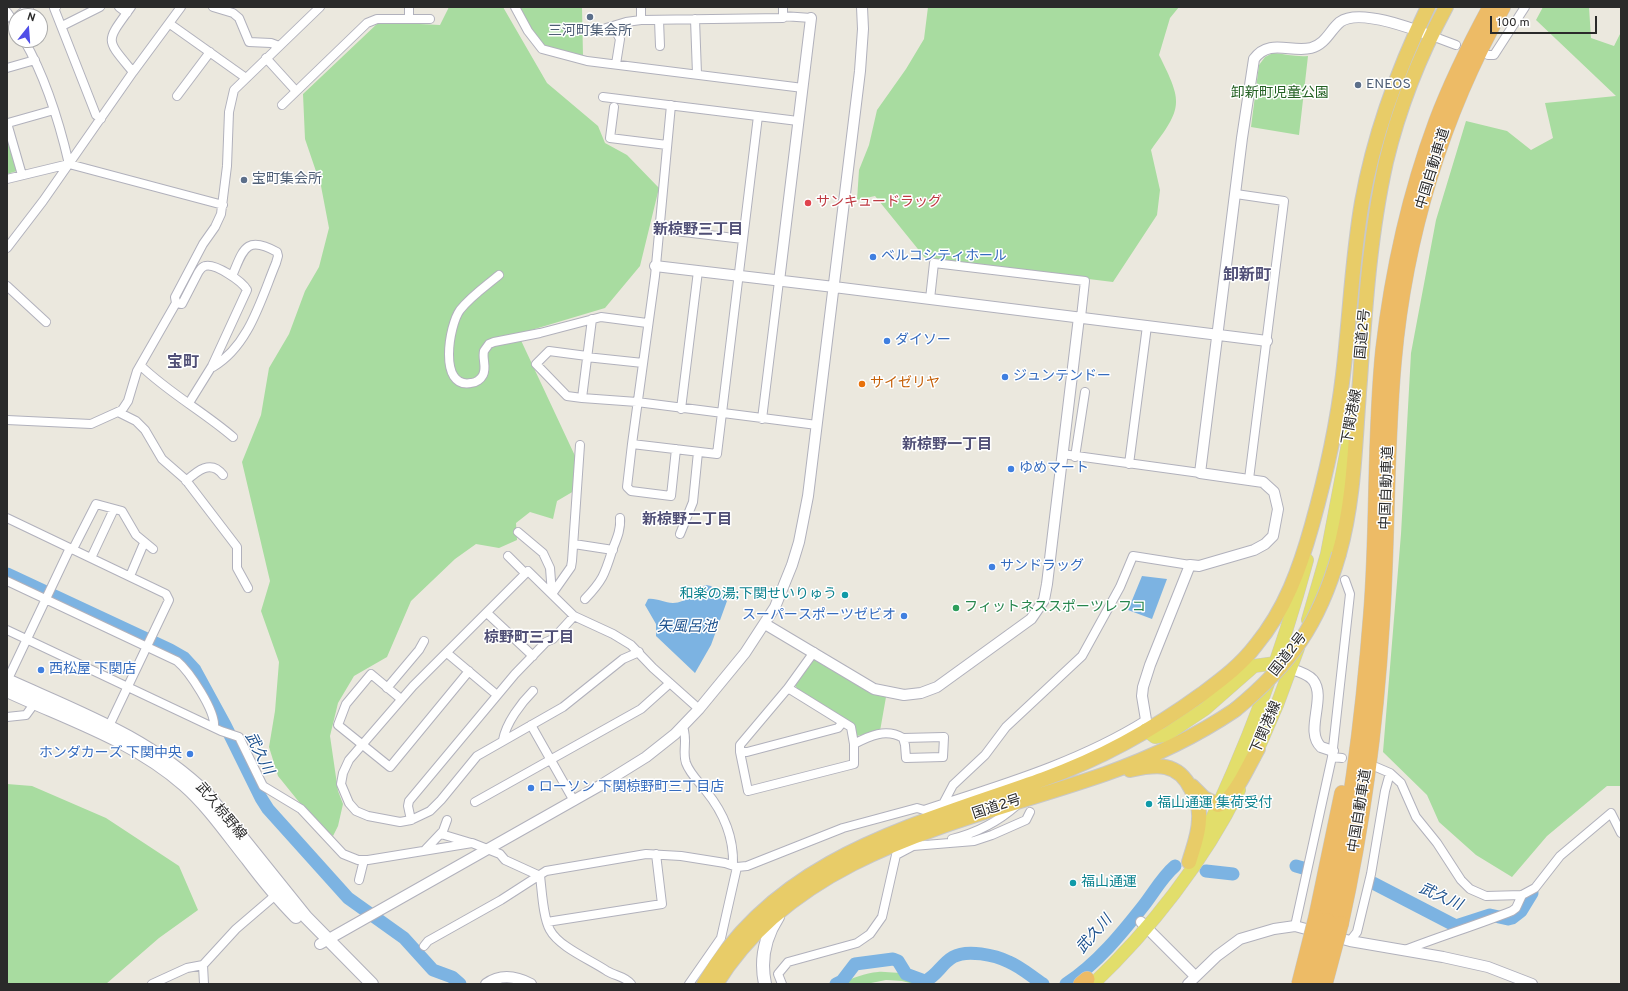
<!DOCTYPE html>
<html>
<head>
<meta charset="utf-8">
<style>
	body { margin:0 }
	#map { position:relative; width:1628px; height:991px; overflow:hidden; background:#ebe8de; font-family:Overpass,sans-serif }
	canvas { display:block }
	.frame { position:absolute; inset:0; border:8px solid #2a2a2a; pointer-events:none }
	.north { position:absolute; left:8px; top:8px; width:40px; height:40px; box-sizing:border-box; background:#fff; border:1px solid #aaa; border-radius:50%; rotate:17deg; font-size:11px; font-weight:700; line-height:16px; text-align:center; color:#2a2a2a }
	.north::after { content:''; display:block; margin:auto; width:14px; height:18px; background:#504ee7; clip-path:polygon(50% 0,100% 100%,50% 72%,0 100%) }
	.scale { position:absolute; left:1490px; top:16px; width:107px; height:18px; box-sizing:border-box; border:2px solid #2a2a2a; border-top:0; padding-left:5px; font-size:12px; line-height:14px; white-space:nowrap; color:#2a2a2a; -webkit-text-stroke:3px #fff; paint-order:stroke }
</style>
</head>
<body>
<div id="map">
<canvas width="1628" height="991"></canvas>
<div class="frame"></div>
<div class="north">N</div>
<div class="scale">100 m</div>
</div>
<script>
const g = document.querySelector('canvas').getContext('2d');
g.lineJoin = 'round';
function fillPath(path, color) { g.fillStyle = color; g.fill(path, 'evenodd'); }
function strokePath(path, color, width, dash) { g.strokeStyle = color; g.lineWidth = width; g.lineCap = dash ? 'butt' : 'round'; g.setLineDash(dash || []); g.stroke(path); }
function write(font, color, halo, rows, align = 'center') {
  g.font = font + ' Overpass,"Noto Sans JP",sans-serif'; g.lineWidth = 3; g.setLineDash([]); g.textBaseline = 'middle'; g.strokeStyle = halo; g.fillStyle = color; for (const [text, x, y, turn = 0] of rows) {
    g.save(); g.translate(x, y); g.rotate((+turn || 0) * Math.PI / 180); g.textAlign = isNaN(turn) ? turn : align; if (halo) g.strokeText(text, 0, 0); g.fillText(text, 0, 0); g.restore();
  }
}
fillPath(new Path2D(`
	M449 7H503L547 83 598 126 605 143 627 155 659 188 640 266 605 308 518 334 576 458 574 491 557 501 553 519 530 512 516 523 517 540 499 548 476 544 455 559 411 601 387 657 354 676 338 703 330 736 338 791 343 804 338 826 333 836 312 818 278 776 269 747 275 711 279 662 261 611 270 581 242 462 261 415 269 368 289 334 305 291 319 267 329 228 321 186 305 139 303 94 379 22 440 25Z
	M519 7H582L583 56 546 46 537 40Z
	M928 7H1179L1170 18 1159 55C1183 103 1183 107 1151 150L1160 190 1157 215 1113 282 926 259 875 196 857 200 859 170 869 145 877 110 906 69 924 39Z
	M1543 7H1589L1591 38 1614 46 1621 32V786H1607L1547 836 1512 877 1476 855 1439 822 1427 795 1383 752 1401 534 1411 353 1436 220 1466 121 1507 131 1531 150 1553 138 1545 103 1616 96 1536 20Z
	M1273 53C1285 54 1296 57 1308 56L1299 135 1251 127 1259 65 1265 57Z
	M7 126 17 171 7 174Z
	M811 660H819L879 695 886 697 880 731 857 736 797 689 795 684Z
	M7 784 32 786 106 818 179 866 198 910 159 938 106 984H7Z
	M906 971 926 979 930 984H914L902 981 886 980 866 984H841C852 978 865 973 878 972 887 971 898 975 906 971Z`), '#a8dca0');
fillPath(new Path2D(`
	M1142 576 1167 579 1152 619 1128 610Z
	M706 585 711 586 727 601 711 645 695 673 656 636V624L645 605 648 599C657 598 664 603 673 603 687 603 694 590 706 585Z`), '#7cb3e2');
strokePath(new Path2D(`
	M7 574 170 650 184 658 195 670 225 725 261 798 268 809 348 898 404 938 433 970 452 977 460 984
	M1296 866 1303 868
	M1206 871 1233 874
	M1373 883 1456 926 1490 915 1508 919 1512 918 1521 911 1532 893
	M836 984 842 981 855 964 893 959 898 961 906 974 925 981C937 976 941 964 953 957 967 949 995 955 1009 962 1021 967 1032 977 1043 984
	M1066 984C1097 964 1122 933 1144 905 1154 892 1163 876 1175 866`), '#7cb3e2', 13);
const minor = new Path2D(`
	M56 7 54 8 96 115 101 119
	M119 7 127 13
	M131 7C105 43 105 38 133 72
	M213 7 233 13 239 18 249 42 271 43 279 46
	M409 7V19
	M515 7 528 31 542 49 587 61 803 88
	M641 7V20L783 18V7
	M7 12 16 25
	M18 16 29 7
	M783 16 811 18
	M695 19 697 74
	M659 20 660 46
	M170 24 246 78
	M62 26 100 7
	M613 26 620 39 616 64
	M606 28 626 22 641 20
	M1432 36 1456 45
	M24 40C46 78 59 121 69 164
	M1488 55H1494L1525 7
	M266 58 296 91
	M7 68 35 60
	M177 96 210 52
	M603 97 798 121
	M282 105 367 23 377 19H430
	M671 105 655 276 632 444 717 454 758 116
	M614 107 610 138 667 145
	M7 123 22 175
	M8 123 54 110
	M7 179 69 164 223 205
	M1236 194 1284 201 1249 479
	M658 229 743 239
	M7 248 43 201 133 72 181 7
	M499 275C486 286 471 296 460 310 449 325 438 389 471 383 476 383 481 379 483 375 487 367 482 359 484 351L489 344 494 342 540 333 601 317 647 323
	M7 286 46 322
	M930 299 934 263 1085 281 1081 317
	M176 303 182 304 198 273C200 270 201 267 205 266 215 263 242 281 247 290L212 366 189 403
	M592 319 582 398 637 402 817 425
	M586 357 643 363
	M141 366C169 393 204 412 233 437
	M213 367C249 346 261 299 276 263L278 256 277 252C245 234 243 251 232 276
	M582 398 567 396 536 364 549 351 587 356
	M681 409 698 271
	M118 412 136 421 145 430 162 459 185 479 237 547V568L248 588
	M762 419 779 281
	M7 420 91 424 122 410 128 401 137 371 176 303 175 297 203 244 215 227 221 214 227 166 229 112 234 90 320 7
	M632 444 627 487 631 491 671 496 676 449
	M1062 454 1200 473
	M1075 457 1085 392
	M1129 464 1147 326
	M186 481C197 471 211 459 223 475
	M7 518 166 594 169 600 109 726
	M518 532 543 553 550 568 552 594
	M680 534 693 502 698 452
	M574 544 613 550
	M73 549 96 504 122 511 136 535 153 549
	M508 556 525 573
	M91 558 114 509
	M130 576 144 543
	M7 581 177 661C189 671 216 711 214 727
	M552 594 571 567 572 561 580 445
	M585 599C604 579 605 573 613 548 617 538 621 529 620 518
	M487 613 533 656
	M7 630 221 731 239 737 263 786 301 809 343 854 358 860H368L472 843 500 854 505 860 540 876
	M639 652 623 659 563 707 477 756 441 800 430 811 411 820 400 822 368 816 356 811 349 803 341 784 343 773 349 760 413 686 528 571 574 616 613 634 631 645 653 668 699 709
	M447 653 497 695
	M7 681 70 548
	M387 688 419 650 424 641
	M788 688 851 727 854 744V764L748 791 740 752V745L788 688 814 652
	M401 699 371 674 346 704 338 725 390 767 469 671
	M7 717 26 715 34 704
	M531 725 574 801
	M683 727C688 741 682 751 686 763 690 774 699 782 706 791 723 812 734 837 733 865
	M503 740C506 723 521 703 533 691
	M854 744C869 736 886 728 903 738L905 745 906 758 943 757 944 737 903 738
	M740 752H747L838 728 843 722
	M1332 757 1342 758
	M1376 767 1390 773 1401 783 1416 817 1437 843 1461 880 1470 889 1486 896 1522 895 1535 888 1560 856 1611 813 1621 833
	M475 802 641 709 670 683
	M943 804 953 785 985 755 1006 727 1082 656 1120 587 1133 556 1190 565
	M411 820 408 806 409 801 515 674 546 642 553 639 574 616
	M441 834 471 843
	M952 839C976 833 999 821 1017 805
	M425 850 443 831 447 820
	M540 876C542 891 543 918 550 930 559 947 591 960 607 971 615 976 625 976 631 984
	M359 880 364 860
	M547 922 662 904 656 854
	M1295 926 1332 757 1350 594 1345 580
	M1350 941 1357 932 1371 874 1385 791 1390 773
	M424 946 428 941 501 900 546 871 646 854 681 856 725 863 737 867 747 866 843 828 917 808 924 810C1000 785 1077 763 1146 720
	M1405 950C1441 936 1477 925 1512 911L1516 908 1522 895
	M203 965 204 984
	M152 984 187 968 203 965 236 929 278 893
	M689 984 721 938 737 867
	M782 984 778 974 788 962 857 943 870 934 882 917 896 855 913 846 974 841 992 835 1026 820 1030 812`);
const tertiary = new Path2D(`
	M655 266 834 287 1267 341
	M779 281 811 18
	M765 624 874 689 904 695 921 693 937 687 1031 619 1044 600 1047 584 1079 317
	M1291 669C1298 671 1308 674 1313 680 1327 698 1304 731 1321 747L1333 751
	M1146 730V720L1142 696 1143 687 1150 665 1190 565 1199 566 1254 550 1265 544 1273 536 1278 509 1274 492 1263 482 1200 473 1242 138 1254 59C1269 38 1291 53 1311 48 1326 44 1330 30 1340 22 1359 8 1411 28 1432 36
	M1141 922 1195 976
	M320 944 601 785 646 757 675 734 699 709 745 653 775 607 792 565 799 542 808 496 860 71 863 29 862 7
	M486 984C500 974 516 976 531 984
	M1188 984 1217 956 1240 939 1274 929 1295 926 1350 941 1443 957 1488 967 1532 984`);
const secondary = new Path2D(`
	M7 680C80 713 150 738 208 795L306 917 372 984
	M7 691C67 719 133 740 184 785 208 806 227 834 247 859 262 879 278 899 296 917
	M765 984C760 960 765 937 778 917`);
const primary = new Path2D(`
	M1308 620 1327 554 1352 423
	M1146 730 1155 737 1166 735 1205 709 1254 666 1276 663
	M1254 758 1277 705 1298 648
	M1201 842C1245 751 1281 657 1307 560
	M1093 984C1150 930 1204 861 1239 790`);
const trunk = new Path2D(`
	M1339 554C1355 498 1355 438 1360 380 1365 308 1370 233 1386 162 1399 108 1420 55 1446 7
	M1130 770C1157 764 1178 762 1191 789 1196 799 1200 808 1199 819 1199 834 1193 848 1189 862
	M1192 786 1204 798 1218 805C1234 801 1249 764 1258 749
	M704 984C776 857 916 825 1044 779 1100 759 1154 729 1202 694 1222 679 1241 665 1256 645 1285 610 1300 568 1312 525 1326 475 1337 426 1343 375 1350 317 1352 259 1362 202 1374 134 1398 69 1428 7
	M716 984C799 849 967 822 1105 774 1150 758 1195 737 1235 710`);
const motorway = new Path2D(`
	M1316 917 1342 793
	M1328 921C1350 819 1363 717 1371 613 1378 526 1374 438 1383 350 1392 273 1409 195 1436 122 1451 82 1470 44 1490 7
	M1341 924C1363 825 1376 725 1382 625 1388 537 1386 448 1394 361 1405 237 1442 115 1503 7
	M1081 984 1087 979`);
strokePath(minor, '#b1b1bc', 10);
strokePath(tertiary, '#b1b1bc', 12);
strokePath(secondary, '#b1b1bc', 14);
strokePath(primary, '#c8c8c8', 14);
strokePath(trunk, '#c8c8c8', 16);
strokePath(motorway, '#c8c8c8', 16);
strokePath(minor, '#fff', 8);
strokePath(tertiary, '#fff', 10);
strokePath(secondary, '#fff', 12);
strokePath(primary, '#e2de6b', 13);
strokePath(trunk, '#e8cc68', 14);
strokePath(motorway, '#edbb66', 15);
const trunkBridge = new Path2D(`
	M1235 710C1291 664 1319 624 1339 554`);
const motorwayBridge = new Path2D(`
	M1299 984 1316 917
	M1312 984 1328 921
	M1325 984 1341 924`);
strokePath(trunkBridge, '#c8c8c8', 16, []);
strokePath(motorwayBridge, '#c8c8c8', 16, []);
strokePath(trunkBridge, '#e8cc68', 14);
strokePath(motorwayBridge, '#edbb66', 15);
for (const [x, y, r, color] of [
	[590,17,4,"#5c6f8a"],
	[1358,85,4,"#5c6f8a"],
	[244,180,4,"#5c6f8a"],
	[808,203,4,"#e0444e"],
	[873,257,4,"#3f7fe0"],
	[887,341,4,"#3f7fe0"],
	[1005,377,4,"#3f7fe0"],
	[862,384,4,"#e8710a"],
	[1011,469,4,"#3f7fe0"],
	[992,567,4,"#3f7fe0"],
	[845,595,4,"#0f9aa8"],
	[956,608,4,"#2e9e5b"],
	[904,616,4,"#3f7fe0"],
	[41,670,4,"#3f7fe0"],
	[190,754,4,"#3f7fe0"],
	[531,788,4,"#3f7fe0"],
	[1149,804,4,"#0f9aa8"],
	[1073,883,4,"#0f9aa8"]
]) { const dot = new Path2D(); dot.arc(x, y, r, 0, 2 * Math.PI); g.fillStyle = color; g.fill(dot); strokePath(dot, '#fff', 1.5); }
write('14px', '#4e5e75', '#fff', [
	["三河町集会所",590,32,"center"],
	["ENEOS",1366,85],
	["宝町集会所",252,180]
], 'left');
write('14px', '#226022', '#fff', [
	["卸新町児童公園",1280,94]
]);
write('14px', '#2a2a2a', '#fff', [
	["中国自動車道",1434,169,-73],
	["国道2号",1364,334,-85],
	["下関港線",1353,417,-80],
	["中国自動車道",1388,488,-88],
	["国道2号",1289,655,-52],
	["下関港線",1267,728,-67],
	["国道2号",997,808,-18],
	["中国自動車道",1361,811,-81],
	["武久椋野線",220,812,50]
]);
write('14px', '#be3a42', '#fff', [
	["サンキュードラッグ",816,203]
], 'left');
write('14px', '#366cbe', '#fff', [
	["ベルコシティホール",881,257],
	["ダイソー",895,341],
	["ジュンテンドー",1013,377],
	["ゆめマート",1019,469],
	["サンドラッグ",1000,567],
	["スーパースポーツゼビオ",896,616,"right"],
	["西松屋 下関店",49,670],
	["ホンダカーズ 下関中央",182,754,"right"],
	["ローソン 下関椋野町三丁目店",539,788]
], 'left');
write('14px', '#c56008', '#fff', [
	["サイゼリヤ",870,384]
], 'left');
write('14px', '#0d838f', '#fff', [
	["和楽の湯;下関せいりゅう",837,595,"right"],
	["福山通運 集荷受付",1157,804],
	["福山通運",1081,883]
], 'left');
write('14px', '#27864d', '#fff', [
	["フィットネススポーツレフコ",964,608]
], 'left');
write('bold 15px', '#504f76', '#fff', [
	["新椋野三丁目",698,231],
	["新椋野一丁目",947,446],
	["新椋野二丁目",687,521],
	["椋野町三丁目",529,639]
]);
write('italic 15px', '#1b508d', '#fff', [
	["矢風呂池",687,628],
	["武久川",258,754,63],
	["武久川",1440,898,24],
	["武久川",1095,935,-49]
]);
write('bold 16px', '#504f76', '#fff', [
	["卸新町",1247,277],
	["宝町",183,364]
]);
</script>
</body>
</html>
